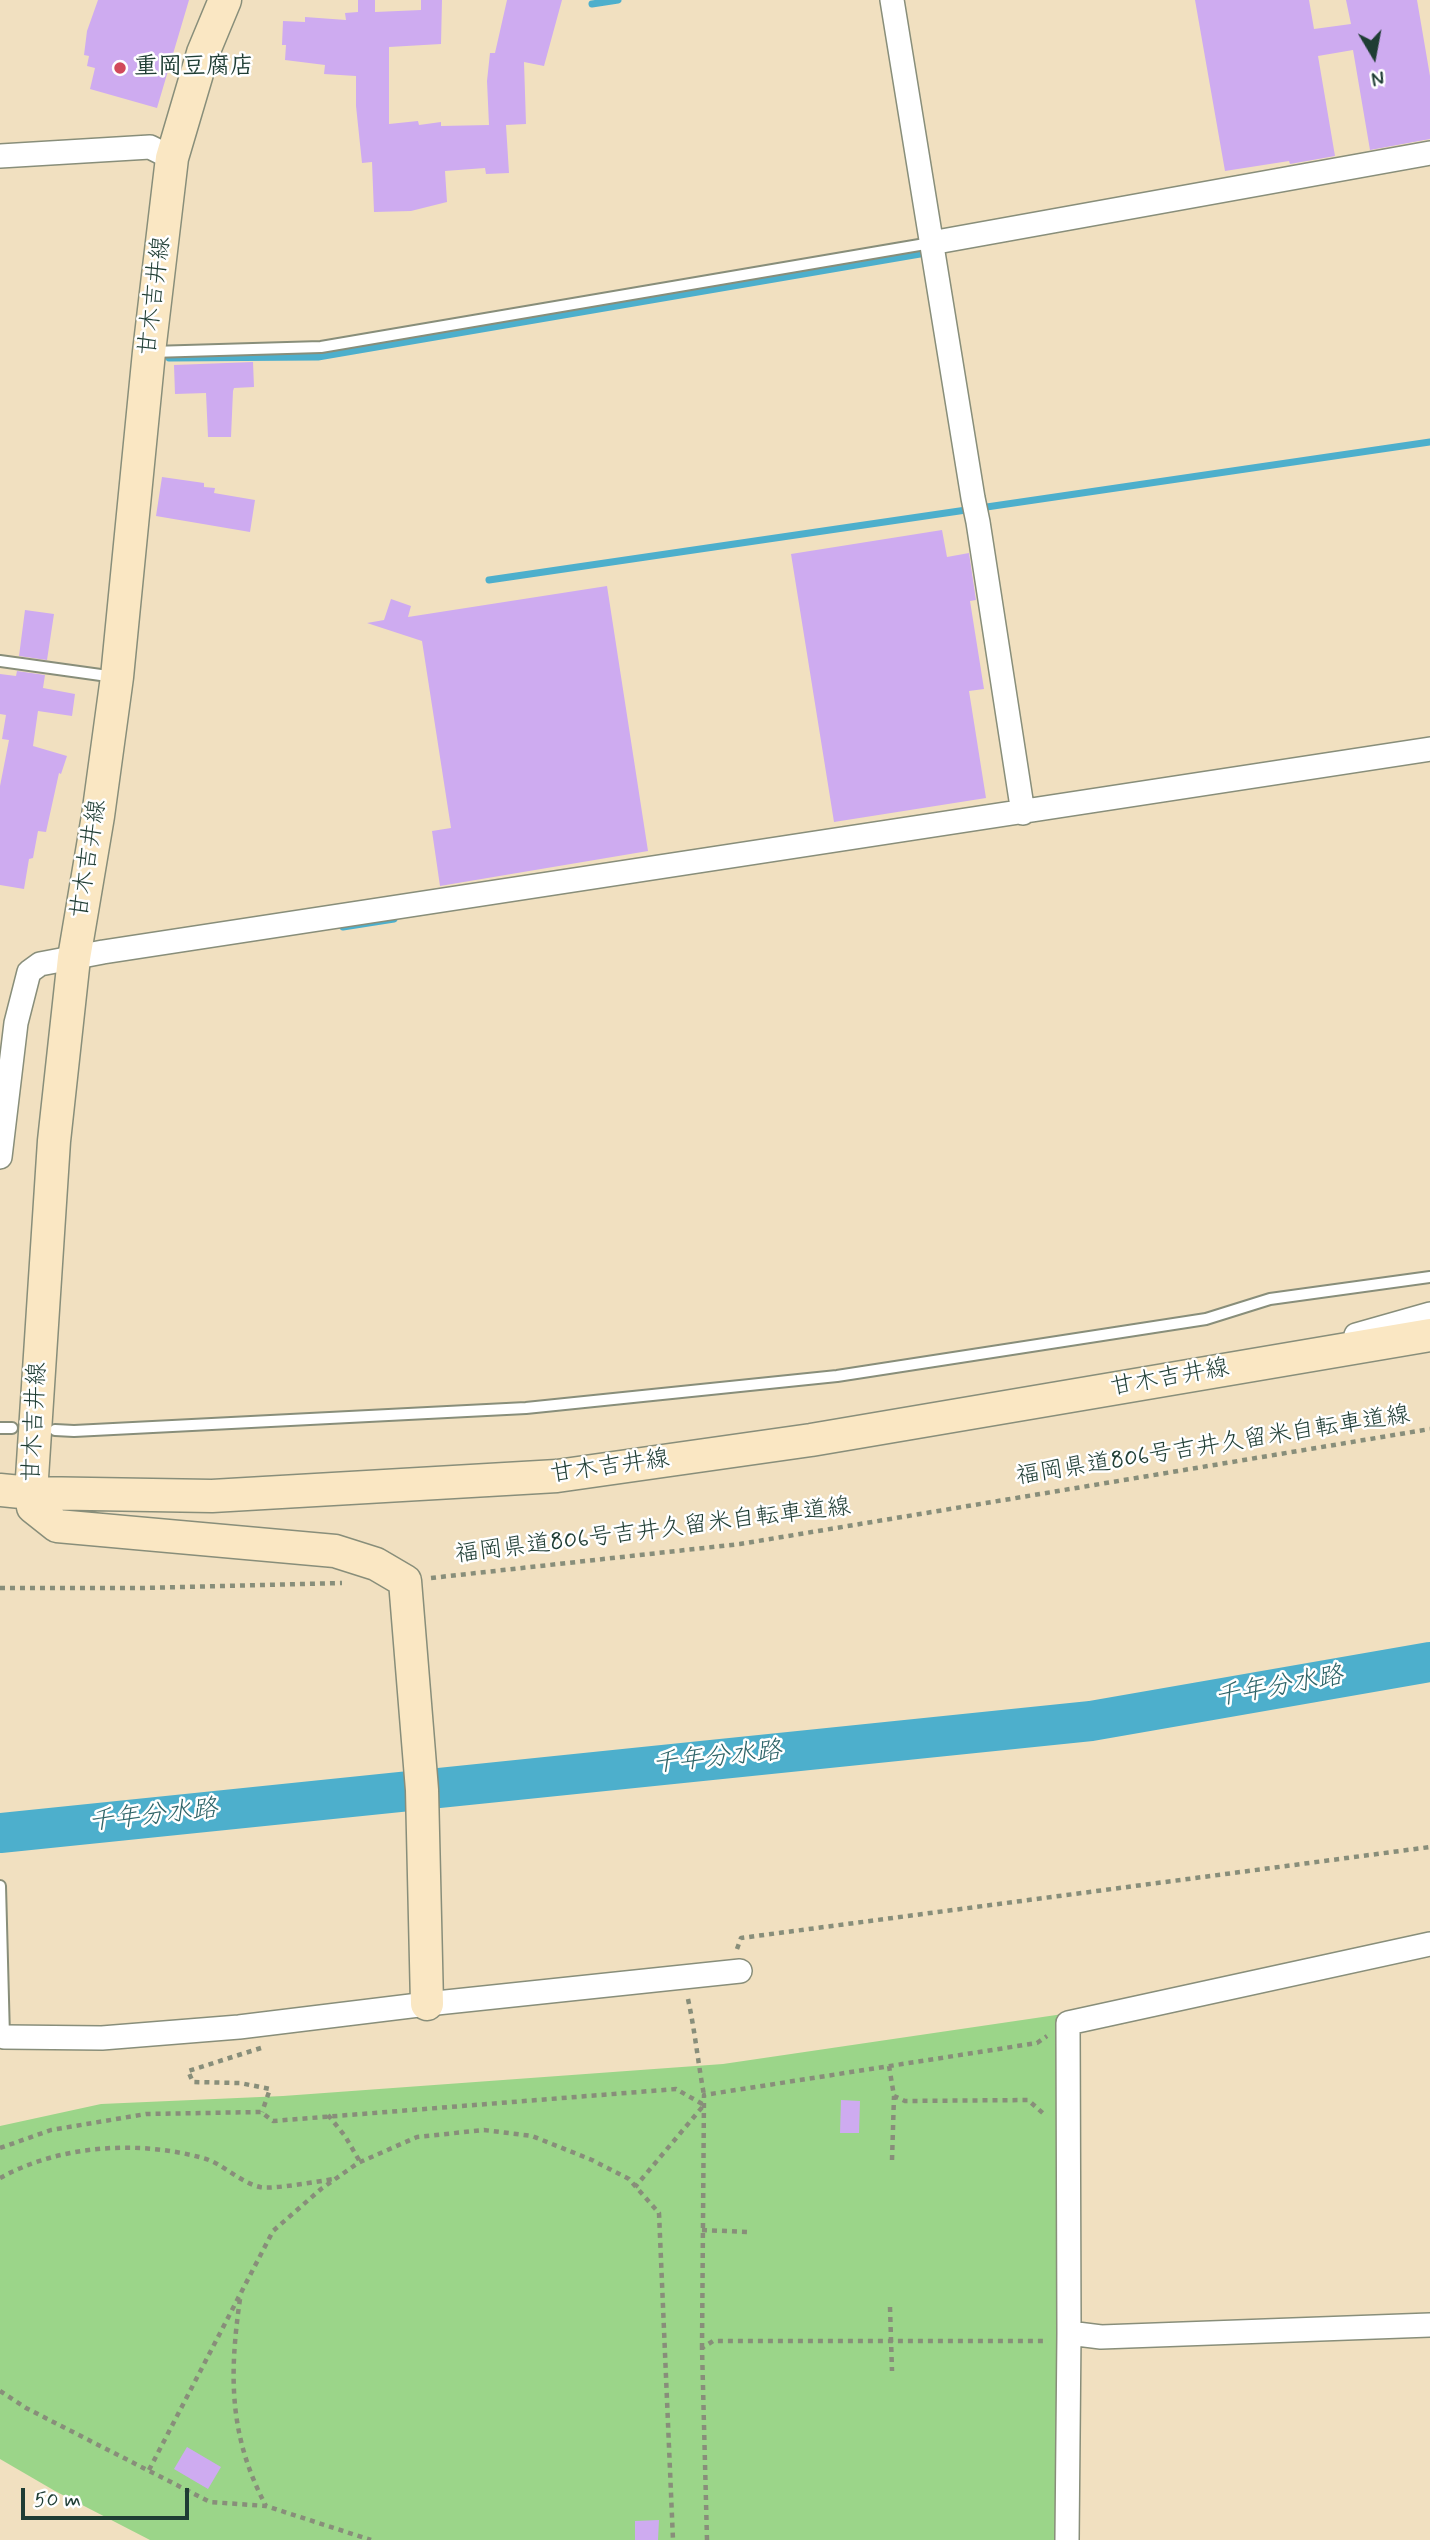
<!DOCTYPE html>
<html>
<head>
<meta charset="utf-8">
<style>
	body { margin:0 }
	#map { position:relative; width:1430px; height:2540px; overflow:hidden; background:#f1e0c0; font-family:Mynerve,sans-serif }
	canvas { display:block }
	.north { position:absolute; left:1339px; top:21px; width:70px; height:70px; -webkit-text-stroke:5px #fff; paint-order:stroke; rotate:170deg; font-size:19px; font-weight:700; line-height:28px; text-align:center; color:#1f3d34 }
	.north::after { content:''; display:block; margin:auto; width:24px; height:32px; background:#1f3d34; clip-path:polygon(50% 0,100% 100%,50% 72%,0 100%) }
	.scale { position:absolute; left:21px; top:2488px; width:168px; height:32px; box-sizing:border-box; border:4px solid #1f3d34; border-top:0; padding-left:9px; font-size:21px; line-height:24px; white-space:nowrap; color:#1f3d34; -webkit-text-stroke:5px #fff; paint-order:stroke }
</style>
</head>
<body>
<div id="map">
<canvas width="1430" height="2540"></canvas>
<div class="north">N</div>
<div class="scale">50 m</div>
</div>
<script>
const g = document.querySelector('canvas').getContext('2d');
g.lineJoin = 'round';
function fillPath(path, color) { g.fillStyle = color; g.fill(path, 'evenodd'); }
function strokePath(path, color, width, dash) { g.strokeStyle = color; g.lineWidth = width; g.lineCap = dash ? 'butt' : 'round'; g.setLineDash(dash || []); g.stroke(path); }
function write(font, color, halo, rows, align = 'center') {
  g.font = font + ' Mynerve,"Klee One",sans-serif'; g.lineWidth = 5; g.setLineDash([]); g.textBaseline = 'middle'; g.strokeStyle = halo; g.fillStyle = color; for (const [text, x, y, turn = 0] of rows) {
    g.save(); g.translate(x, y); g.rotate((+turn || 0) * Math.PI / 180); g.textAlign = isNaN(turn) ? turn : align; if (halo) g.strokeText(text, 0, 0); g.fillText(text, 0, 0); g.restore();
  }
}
fillPath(new Path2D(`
	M1063 2014 1060 2540H150L55 2491 0 2459V2126L101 2104 283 2096 723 2064Z`), '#9bd589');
strokePath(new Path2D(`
	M592 4 618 0
	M169 358 318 357 920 254
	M489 580 1430 442
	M343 927 394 919`), '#4dafcc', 7);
strokePath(new Path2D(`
	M0 1833 1091 1721 1430 1662`), '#4dafcc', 40);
fillPath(new Path2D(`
	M98 0H189L157 108 90 89 95 68 87 66 89 56 84 55 87 31Z
	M358 0H375V12L421 10V0H442L441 44 389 47V124L418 121 419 125 441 122V126L489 125 487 81 490 53H495L507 0H562L544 66 524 62 526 124 506 125 509 173 486 174 485 168 445 171 447 202 411 211 374 212 372 162 362 163 356 106V76L324 74 325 65 285 60 286 45H282L283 21 305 22V17L346 20 345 13 358 12Z
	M1195 0H1309L1314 29 1351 24 1346 0H1417L1430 76V139L1370 150 1353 50 1318 56 1335 156 1290 164 1289 161 1225 171Z
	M253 362 254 387 234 388 233 391 231 437H208L206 393 175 394 174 365Z
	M162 477 204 483V487L215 488 214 493 255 500 250 532 156 516Z
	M942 530 947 557 969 553 976 600 970 601 984 689 969 691 986 798 834 822 791 554Z
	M607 586 648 851 440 886 432 831 451 828 422 641 367 623 384 620 391 599 411 606 408 617Z
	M25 610 54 614 47 660 19 656Z
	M17 671 45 675 43 688 75 694 72 716 38 711 33 746 67 756 61 774 59 773 46 832 38 831 33 858 29 859 24 889 0 885V786L9 740 2 739 6 715 0 714V674L16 676Z
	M841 2100 860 2101 859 2133H840Z
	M187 2447 221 2467 208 2489 174 2469Z
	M659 2520 658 2540H635V2521Z`), '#ceabf0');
const lane = new Path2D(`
	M151 352 321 347 931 243
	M0 661 115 677
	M0 1428H12
	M55 1430 74 1431 526 1408 837 1376 1206 1319 1270 1299 1430 1277
	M0 1886 4 2037`);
const street = new Path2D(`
	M892 0 973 498 978 522 1023 813
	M0 156 150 147 172 158
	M931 243 1430 153
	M0 1157 16 1023 29 972 40 964 103 952 1430 749
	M1356 1335 1430 1314
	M4 2037 102 2038 239 2027 427 2004 740 1971
	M1069 2333 1068 2023 1430 1944
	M1067 2540 1069 2333 1101 2337 1430 2325`);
const secondary = new Path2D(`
	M225 0 203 53 172 158 149 352 117 677 98 816 74 958 54 1141 31 1493 33 1507 57 1526 335 1551 376 1564 405 1581 422 1790 427 2004
	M0 1490 31 1493 212 1496 557 1476 811 1440 1430 1335`);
strokePath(lane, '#888e7a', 14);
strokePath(street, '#888e7a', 26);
strokePath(secondary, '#888e7a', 35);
strokePath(new Path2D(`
	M431 1578 740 1544 1430 1429
	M0 1588H142L342 1583
	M737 1949 741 1938 1430 1847
	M688 1999C695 2031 698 2063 704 2095
	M261 2048 188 2071 193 2082 240 2083 270 2089 262 2112
	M889 2066 894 2096 905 2101 1028 2100 1045 2115
	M328 2115 345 2136 360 2162
	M0 2148 51 2130 146 2114 261 2112 273 2121 676 2089 704 2105 635 2187
	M892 2160 894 2096
	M0 2178C60 2145 137 2140 203 2158 222 2163 241 2183 260 2187 271 2190 320 2181 334 2179
	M702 2230 748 2232
	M240 2299C229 2376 229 2436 266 2506
	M890 2307 892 2371
	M702 2348 704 2095 1037 2043 1047 2036
	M0 2391 26 2408 210 2502 266 2506 371 2540
	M149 2470 273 2231 321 2189 358 2163 417 2137 484 2130 532 2136 592 2160 629 2179 659 2213 673 2540
	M707 2540 702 2348 713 2341H1047`), '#888e7a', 4.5, [5, 5]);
strokePath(lane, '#fff', 10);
strokePath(street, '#fff', 23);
strokePath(secondary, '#fae7c3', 32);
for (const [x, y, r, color] of [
	[120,68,7,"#d1495b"]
]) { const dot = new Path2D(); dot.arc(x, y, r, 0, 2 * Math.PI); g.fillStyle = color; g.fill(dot); strokePath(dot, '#fff', 2.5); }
write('bold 24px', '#1f3d34', '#fff', [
	["重岡豆腐店",134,68]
], 'left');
write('24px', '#1f3d34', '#fff', [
	["甘木吉井線",156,296,-83],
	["甘木吉井線",90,859,-81],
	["甘木吉井線",1170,1379,-10],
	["甘木吉井線",36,1422,-87],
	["福岡県道806号吉井久留米自転車道線",1213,1447,-9],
	["甘木吉井線",610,1468,-8],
	["福岡県道806号吉井久留米自転車道線",653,1532,-7]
]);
write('italic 26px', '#2f6569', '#fff', [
	["千年分水路",1279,1688,-10],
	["千年分水路",717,1759,-6],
	["千年分水路",153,1817,-6]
]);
</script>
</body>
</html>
